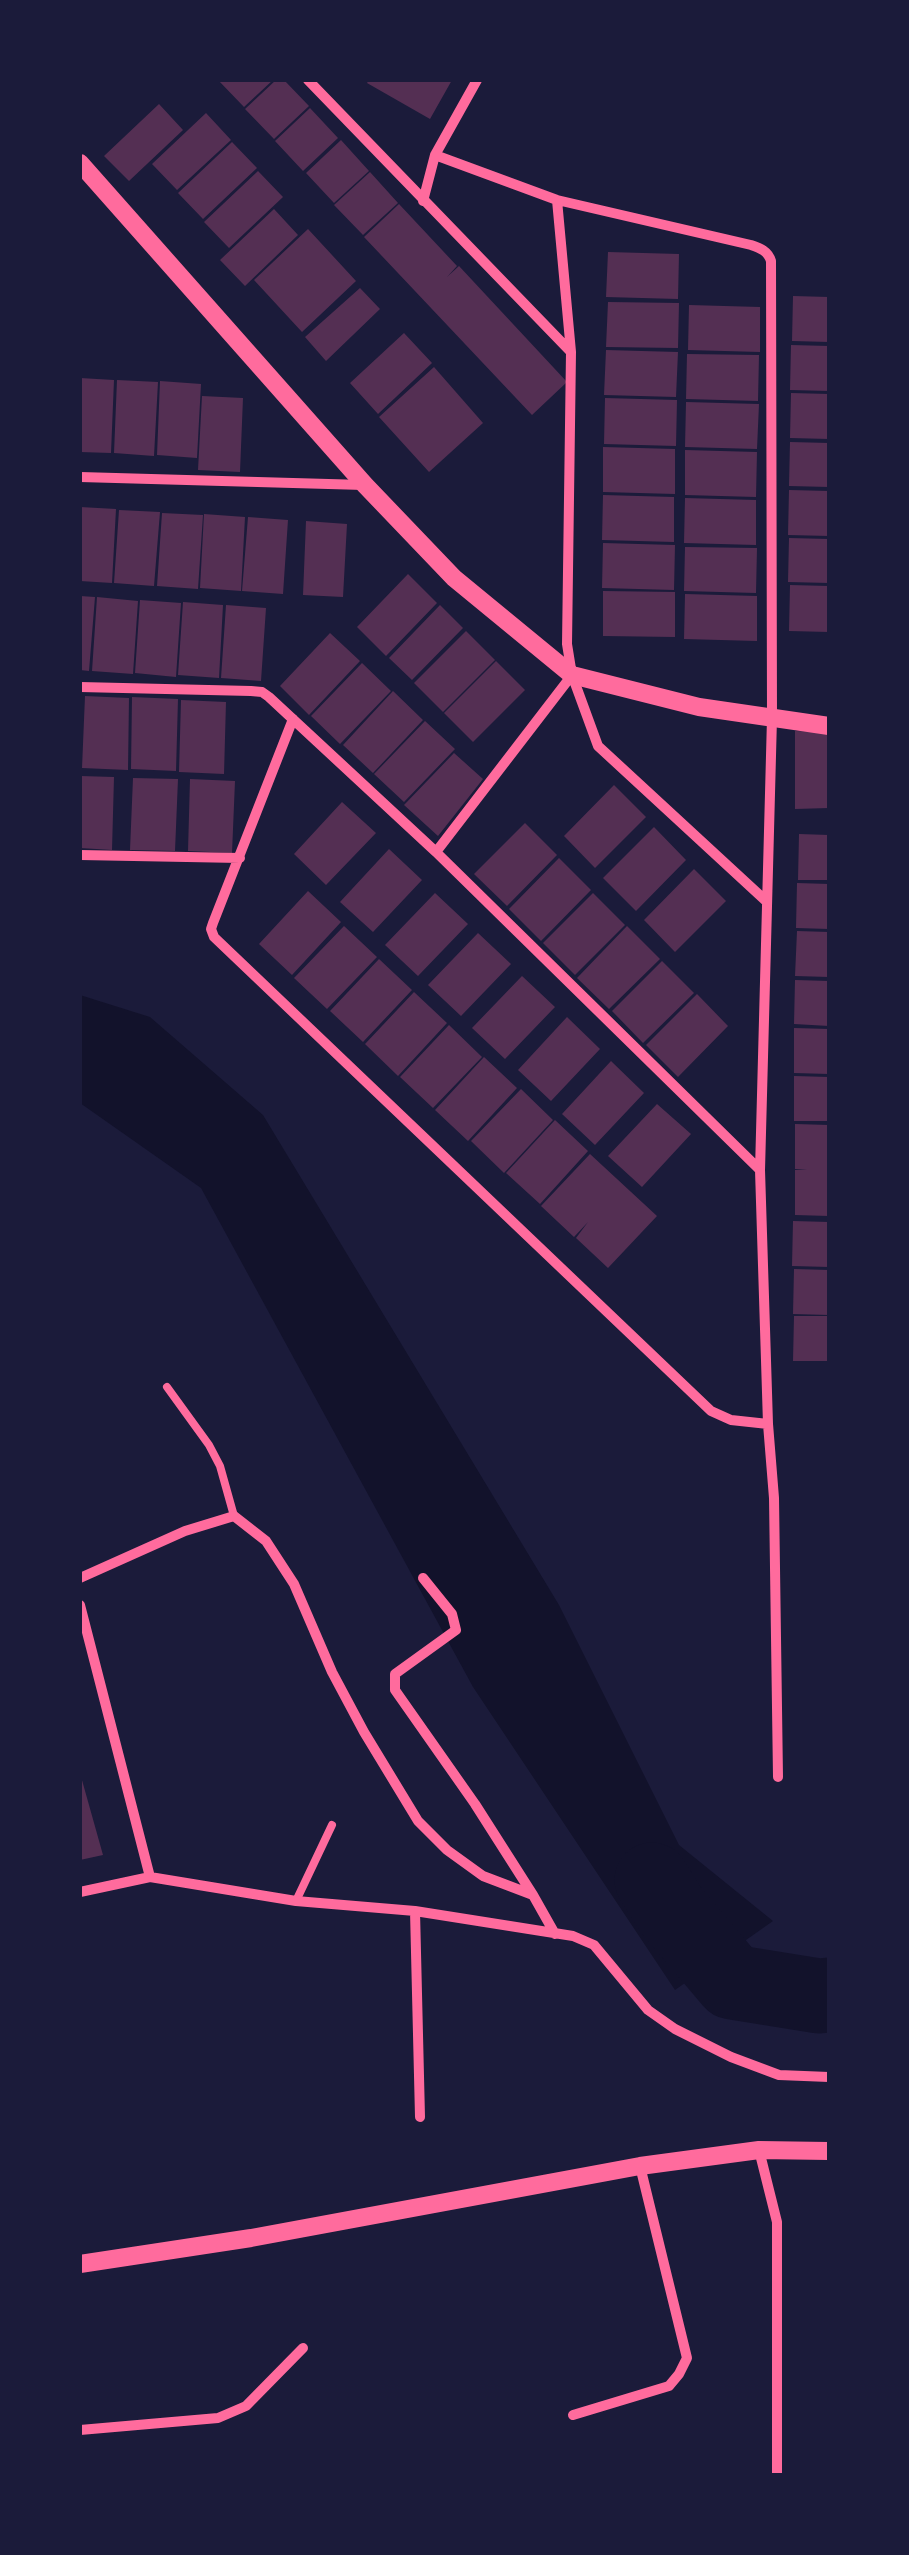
<!DOCTYPE html>
<html>
<head>
<meta charset="utf-8">
<style>
	body { margin:0 }
	#map { position:relative; width:909px; height:2555px; overflow:hidden; background:#1b1b3a; font-family:Jost,sans-serif }
	canvas { display:block }
	.frame { position:absolute; inset:0; border:82px solid #1b1b3a; pointer-events:none }
</style>
</head>
<body>
<div id="map">
<canvas width="909" height="2555"></canvas>
<div class="frame"></div>
</div>
<script>
const g = document.querySelector('canvas').getContext('2d');
g.lineJoin = 'round';
function fillPath(path, color) { g.fillStyle = color; g.fill(path, 'evenodd'); }
function strokePath(path, color, width, dash) { g.strokeStyle = color; g.lineWidth = width; g.lineCap = dash ? 'butt' : 'round'; g.setLineDash(dash || []); g.stroke(path); }
fillPath(new Path2D(`
	M80 995 150 1017 263 1115 559 1605 679 1845 773 1921 675 1990 473 1687 201 1188 80 1103Z`), '#12122b');
strokePath(new Path2D(`
	M652 1880 671 1910 732 1982 819 1996 829 1995`), '#12122b', 75);
fillPath(new Path2D(`
	M218 80H273L244 107Z
	M276 80H284L309 106 274 139 245 109Z
	M369 80H452L430 119 367 83Z
	M159 104 183 130 129 181 104 156Z
	M310 108 338 138 303 171 275 141Z
	M206 113 231 140 177 190 152 164Z
	M341 140 369 171 334 203 306 173Z
	M232 142 257 168 203 219 178 193Z
	M258 171 283 197 229 248 204 222Z
	M370 172 398 203 363 235 334 205Z
	M399 204 457 266 447 277 459 266 567 382 532 415 364 237Z
	M274 209 298 235 245 286 220 260Z
	M308 229 356 281 302 332 254 280Z
	M608 252 679 254 678 299 606 297Z
	M360 288 380 309 326 361 305 337Z
	M793 296 829 297V342L792 341Z
	M608 302 679 303 678 348 606 347Z
	M689 305 760 307V352L688 350Z
	M404 333 432 363 378 414 350 383Z
	M791 345 829 346V391L790 390Z
	M606 350 678 352 676 397 604 395Z
	M687 354 759 355 758 401 686 399Z
	M434 367 483 423 429 472 379 417Z
	M80 378 114 380 111 453 80 452Z
	M117 380 158 382 154 456 114 453Z
	M160 381 201 384 197 458 157 455Z
	M791 393 829 394V439L790 438Z
	M202 396 243 398 240 472 198 470Z
	M605 398 677 400 676 446 604 444Z
	M686 402 759 404 757 449 685 447Z
	M790 442 829 443V487L789 486Z
	M603 447 675 449V494L603 492Z
	M685 450 757 452 756 497 685 495Z
	M789 490 829 491V536L788 535Z
	M603 495 674 497V542L602 540Z
	M685 498 756 500V545L684 543Z
	M80 507 116 509 112 583 80 581Z
	M119 510 160 512 154 586 114 583Z
	M162 513 203 515 198 589 157 586Z
	M204 514 245 517 241 591 200 588Z
	M248 517 288 520 283 594 242 591Z
	M306 521 347 524 343 597 303 595Z
	M789 538 829 539V583L788 582Z
	M603 543 675 545 674 590 602 588Z
	M685 547 757 548 756 593 684 591Z
	M408 574 437 603 386 656 357 627Z
	M790 585 829 586V632L789 631Z
	M603 591 675 592V637L603 636Z
	M685 594 757 596V641L684 639Z
	M80 596 95 597 89 671 80 670Z
	M97 597 138 601 133 674 92 671Z
	M140 600 181 603 176 677 135 673Z
	M183 602 223 605 219 678 178 675Z
	M226 605 266 608 261 681 221 678Z
	M440 605 463 628 412 680 389 658Z
	M466 631 495 660 443 712 414 683Z
	M330 633 360 661 309 715 280 686Z
	M496 661 525 690 473 742 444 713Z
	M362 663 391 691 340 744 311 716Z
	M393 691 423 720 373 773 343 745Z
	M85 696 129 698 128 770 82 768Z
	M132 697 178 699 176 771 131 769Z
	M181 700 226 702 224 774 179 772Z
	M425 721 455 749 404 802 374 774Z
	M795 731 829 732V808L795 809Z
	M454 753 483 779 438 836 404 805Z
	M80 776 114 777 112 850 80 848Z
	M133 778 178 779 175 851 130 850Z
	M190 779 235 781 232 853 188 851Z
	M614 785 646 817 595 868 564 836Z
	M342 802 376 833 326 885 294 854Z
	M525 823 557 855 507 906 474 874Z
	M654 827 686 860 636 911 603 878Z
	M799 834 829 835V880H798Z
	M389 849 422 880 373 932 340 902Z
	M559 858 591 890 541 941 509 909Z
	M694 869 726 901 675 952 644 920Z
	M797 883 829 884V929L796 928Z
	M308 891 341 922 292 975 259 944Z
	M435 893 468 924 418 976 385 945Z
	M593 893 625 925 575 975 543 943Z
	M344 926 377 957 327 1009 294 978Z
	M627 926 660 959 609 1009 577 978Z
	M797 931 829 932V977L795 976Z
	M478 933 511 964 461 1016 428 985Z
	M379 959 412 990 363 1042 330 1011Z
	M662 961 694 993 643 1043 612 1011Z
	M522 976 555 1007 505 1059 472 1028Z
	M795 980 829 981V1026L794 1024Z
	M414 992 447 1023 398 1076 365 1044Z
	M697 994 728 1026 678 1077 646 1045Z
	M567 1017 600 1049 551 1101 518 1070Z
	M449 1025 482 1057 433 1108 400 1077Z
	M794 1028 829 1029V1074L794 1073Z
	M484 1057 517 1088 468 1141 435 1110Z
	M611 1061 644 1093 595 1145 562 1114Z
	M794 1076 829 1077V1121H794Z
	M521 1089 553 1120 504 1173 471 1141Z
	M657 1104 691 1134 642 1187 608 1156Z
	M555 1120 588 1151 540 1204 506 1173Z
	M795 1124 829 1125V1216L795 1215V1170L807 1169H795Z
	M590 1154 657 1216 608 1268 576 1238 588 1222 574 1237 541 1206Z
	M793 1221 829 1222V1267L792 1266Z
	M794 1269 829 1270V1315L793 1314Z
	M794 1316H829V1361H793Z
	M80 1773 103 1855 80 1860Z`), '#542f53');
strokePath(new Path2D(`
	M167 1387 209 1445 220 1466 234 1516
	M296 1901 332 1825`), '#ff6b9d', 8);
strokePath(new Path2D(`
	M308 80 571 352
	M557 200 571 352 567 644 572 675 598 746 766 901
	M423 201 435 155 477 80
	M80 477 364 485
	M80 687 251 691 262 692 269 697 436 852 760 1170
	M293 719 213 923 211 929 214 937 711 1411 731 1420 768 1424 760 1170 772 718 771 261C768 251 760 248 751 245L557 200 435 155
	M436 852 572 675
	M80 855 240 858
	M768 1424 774 1498 778 1777
	M80 1578 185 1531 234 1516 266 1541 294 1584 332 1672 364 1732 418 1821 447 1850 483 1876 533 1895
	M423 1578 452 1614 456 1630 395 1674V1690L475 1804 533 1895 555 1934
	M80 1605 150 1877
	M80 1892 150 1877 296 1901 415 1911 573 1936 594 1945 648 2010 675 2029 731 2057 779 2075 829 2077
	M415 1911 420 2117
	M759 2150 777 2222V2475
	M573 2415 669 2386 679 2374 687 2358 640 2166
	M80 2430 218 2418 246 2406 303 2348`), '#ff6b9d', 10);
strokePath(new Path2D(`
	M80 163 365 485 454 578 572 675 699 707 829 726
	M80 2264 251 2238 640 2166 759 2150 829 2151`), '#ff6b9d', 18);
</script>
</body>
</html>
